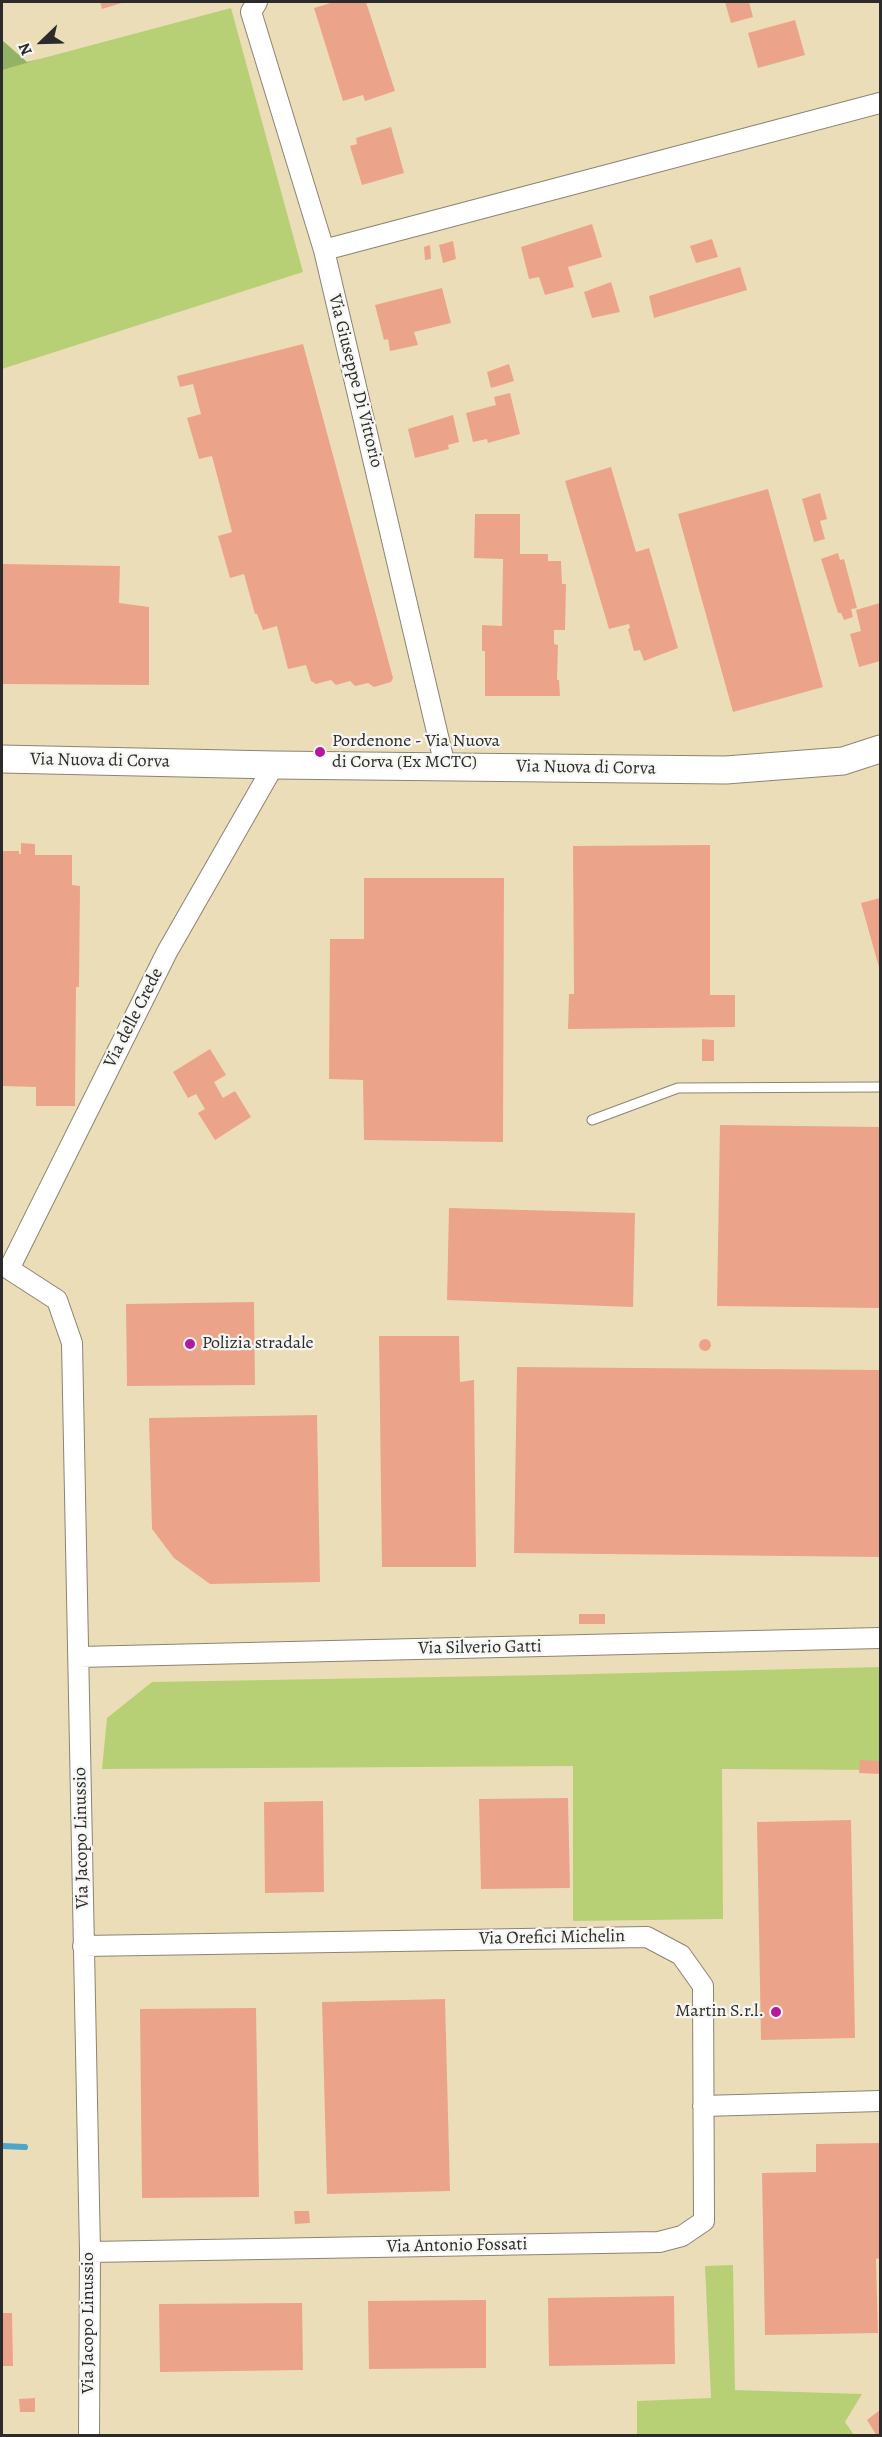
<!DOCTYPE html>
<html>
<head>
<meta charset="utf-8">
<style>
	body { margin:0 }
	#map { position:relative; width:882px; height:2437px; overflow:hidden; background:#ecddb9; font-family:Alegreya,serif }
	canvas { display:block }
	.frame { position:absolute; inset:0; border:3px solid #2b2b2b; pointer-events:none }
	.north { position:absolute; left:12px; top:12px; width:60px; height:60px; -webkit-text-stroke:4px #f6f6f2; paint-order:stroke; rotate:247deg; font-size:16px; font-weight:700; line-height:24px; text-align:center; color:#2b2b2b }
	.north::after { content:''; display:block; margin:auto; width:21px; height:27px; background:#2b2b2b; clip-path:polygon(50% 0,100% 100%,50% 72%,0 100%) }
</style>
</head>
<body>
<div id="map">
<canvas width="882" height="2437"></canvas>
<div class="frame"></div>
<div class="north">N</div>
</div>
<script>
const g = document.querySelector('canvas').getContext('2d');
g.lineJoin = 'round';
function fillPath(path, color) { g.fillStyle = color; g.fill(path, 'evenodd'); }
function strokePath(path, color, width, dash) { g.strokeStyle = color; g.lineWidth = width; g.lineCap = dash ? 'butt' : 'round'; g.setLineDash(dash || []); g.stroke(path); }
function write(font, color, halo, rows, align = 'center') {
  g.font = font + ' Alegreya,serif'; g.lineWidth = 4.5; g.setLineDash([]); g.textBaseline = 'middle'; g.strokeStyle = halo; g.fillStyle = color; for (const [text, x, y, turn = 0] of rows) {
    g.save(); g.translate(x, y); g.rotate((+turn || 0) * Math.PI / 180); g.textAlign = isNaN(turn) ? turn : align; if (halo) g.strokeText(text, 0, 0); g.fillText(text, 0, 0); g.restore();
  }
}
fillPath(new Path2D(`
	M231 8 303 272 2 369V69Z
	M880 1667V1770L722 1769 723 1919 573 1921V1766L102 1769 107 1718 152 1682 549 1675Z
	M733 2265 735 2390 862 2394 845 2422 854 2435H637V2401L711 2398 705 2266Z`), '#b8d075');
fillPath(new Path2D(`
	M2 40 27 62 40 59 2 70Z`), '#92b266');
strokePath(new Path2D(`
	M2 2146 25 2147`), '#4fa4cb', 6);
fillPath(new Path2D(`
	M100 2H125L102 9Z
	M334 2H366L395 91 365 101 363 95 343 101 314 8Z
	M725 2H749L753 17 731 23Z
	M795 20 805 55 758 68 748 33Z
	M391 127 404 173 362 185 350 146 357 144 356 138Z
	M592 224 602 257 568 267 574 287 545 295 539 277 529 279 521 247Z
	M712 239 718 257 696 263 690 246Z
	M453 241 456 259 443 263 439 245Z
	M430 245 431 259 425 260 424 247Z
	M740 267 747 290 654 318 649 296Z
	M611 282 620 312 592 318 584 292Z
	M442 288 451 323 414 332 418 345 390 351 388 339 384 340 375 305Z
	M303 344 393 678 391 682 374 687 368 683 355 686 350 681 336 685 331 680 316 684 311 681 306 665 288 669 277 626 263 630 257 614H255L244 574 230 578 218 536 232 532 212 456 199 459 187 418 201 414 193 384 180 387 177 376Z
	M509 364 514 381 491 388 487 372Z
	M510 393 520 434 488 443 487 439 473 442 466 413 496 405 494 397Z
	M453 415 459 442 448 445 449 449 415 458 408 429Z
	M611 467 636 552 649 548 678 648 644 661 640 650 634 651 628 629 630 628 629 624 609 629 565 481Z
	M768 489 823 687 733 712 678 514Z
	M820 493 827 519 820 521 825 539 814 542 802 499Z
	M475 514H520V554H548V561H561L562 584H566L565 630H554V644L558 645 557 680H559L560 696H485V651H482V625L502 626 503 559 474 558Z
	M838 553 840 560 844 559 857 608 851 609 853 617 844 620 841 613H838L821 559Z
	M2 564 120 566 119 603 149 607V685L2 684Z
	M880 603V661L859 667 850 634 861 631 856 610Z
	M21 843 35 844V855H72V885L80 886 79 987H76L75 1106H36V1087L2 1086V851H19V854H21Z
	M710 845V995H735V1027L568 1029 569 994H574L573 846Z
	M364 878H504L503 1142 364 1140 363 1080 329 1079 330 939H364Z
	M880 898V971L861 903Z
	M702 1039 714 1040V1061H702Z
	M210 1049 226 1075 214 1082 223 1098 235 1091 251 1117 215 1140 198 1113 205 1109 196 1094 188 1098 173 1072Z
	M720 1125 880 1127V1308L717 1306Z
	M449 1208 635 1213 633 1307 447 1300Z
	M254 1302 255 1385 127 1386 126 1304Z
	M379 1336H459L460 1382 474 1380 476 1567H382Z
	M699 1345a6 6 0 1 1 12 0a6 6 0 1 1-12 0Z
	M517 1367 880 1370V1557L514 1553Z
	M317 1415 320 1582 210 1584 174 1558 152 1529 149 1418Z
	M579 1614H605V1624H579Z
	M860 1760 880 1761V1774L859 1773Z
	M568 1798 570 1888 481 1889 479 1799Z
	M323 1801 324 1892 265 1893 264 1802Z
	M851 1820 855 2038 761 2040 757 1822Z
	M445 1999 450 2191 327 2194 322 2002Z
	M256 2008 259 2197 142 2198 140 2009Z
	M880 2143V2258L876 2259 878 2333 765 2335 762 2173 816 2172V2144Z
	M294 2211H309L310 2223 295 2224Z
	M674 2296 675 2364 549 2366 548 2298Z
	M486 2300V2368L369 2369 368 2301Z
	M302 2303 303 2370 160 2372 159 2304Z
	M2 2313H12L13 2366H2Z
	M35 2398V2412H20L19 2399Z
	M880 2410V2436H877L867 2420Z`), '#eba48a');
const lane = new Path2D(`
	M592 1120 678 1088 880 1087`);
const street = new Path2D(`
	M257 2 251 12 324 250 445 766
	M324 250 880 103
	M9 1269 57 1300 72 1343 90 2252 89 2436
	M9 1269 167 952 274 765
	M79 1657 880 1638
	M83 1946 647 1937 681 1955 703 1986 704 2221 682 2236 659 2242 90 2252
	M703 2106 880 2101`);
const secondary = new Path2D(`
	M2 759 274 765 726 770 843 761 880 749`);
strokePath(lane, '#8c8472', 11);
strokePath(street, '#8c8472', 22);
strokePath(secondary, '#8c8472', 29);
strokePath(lane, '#fff', 9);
strokePath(street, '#fff', 20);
strokePath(secondary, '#fff', 27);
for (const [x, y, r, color] of [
	[320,752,6,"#b5179e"],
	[190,1344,6,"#b5179e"],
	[776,2012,6,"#b5179e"]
]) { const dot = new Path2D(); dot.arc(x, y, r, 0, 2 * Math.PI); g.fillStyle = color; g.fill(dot); strokePath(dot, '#f6f6f2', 2); }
write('18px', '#2b2b2b', '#f6f6f2', [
	["Via Giuseppe Di Vittorio",355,381,76],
	["Via Nuova di Corva",100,761,1],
	["Via Nuova di Corva",586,768,1],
	["Via delle Crede",134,1018,-63],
	["Via Silverio Gatti",480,1648,-1],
	["Via Jacopo Linussio",82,1838,-91],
	["Via Orefici Michelin",552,1938,-1],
	["Via Antonio Fossati",457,2246,-1],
	["Via Jacopo Linussio",89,2323,-90]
]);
write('18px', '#2b2b2b', '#f6f6f2', [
	["Pordenone - Via Nuova",332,742],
	["di Corva (Ex MCTC)",332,763],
	["Polizia stradale",202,1344],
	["Martin S.r.l.",764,2012,"right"]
], 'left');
</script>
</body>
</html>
